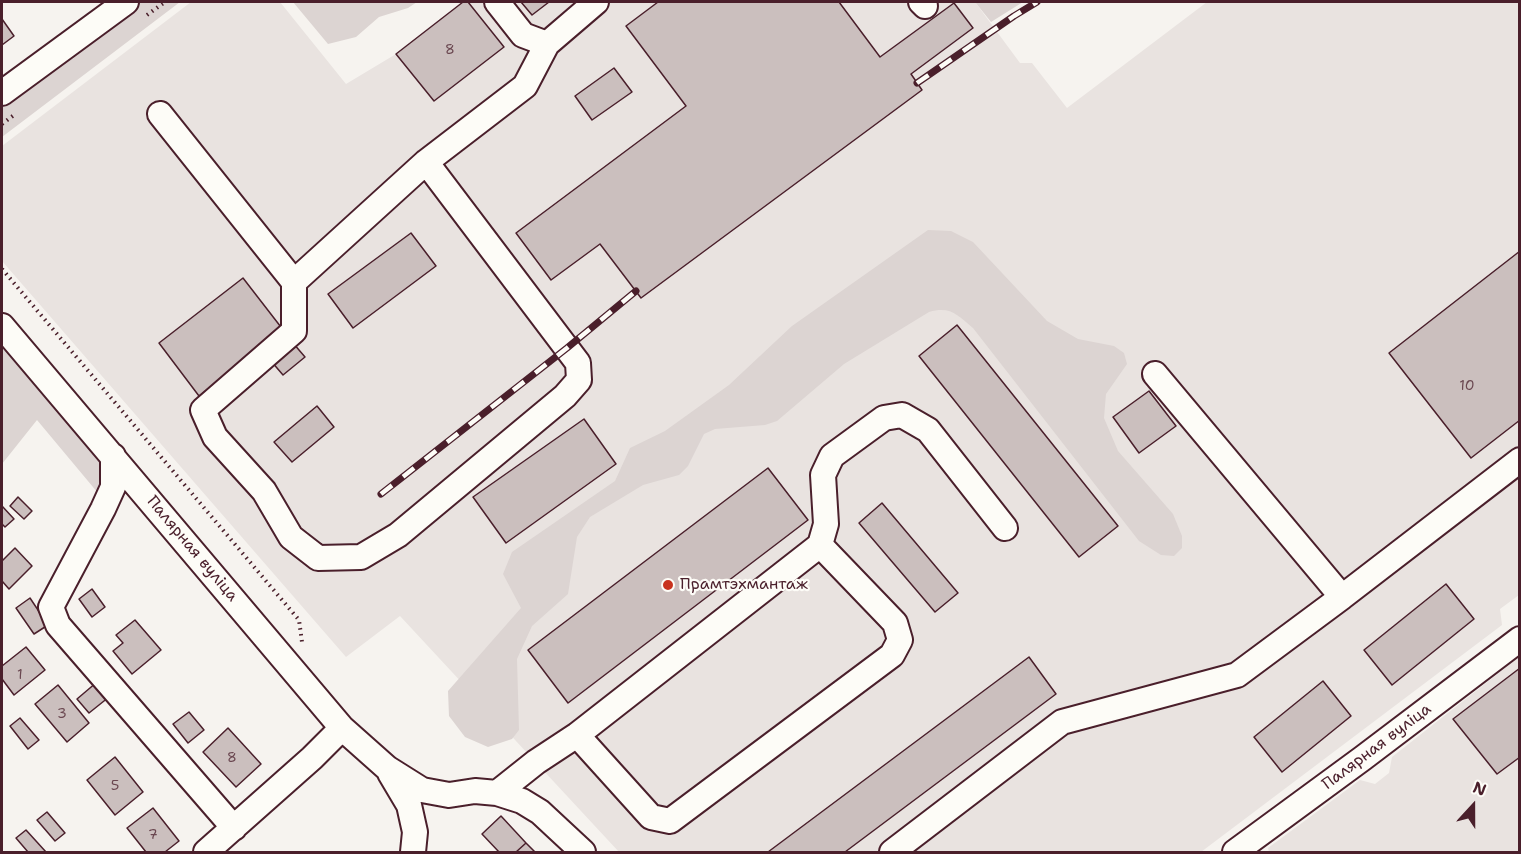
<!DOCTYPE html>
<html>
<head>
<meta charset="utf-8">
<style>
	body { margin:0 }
	#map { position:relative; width:1521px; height:854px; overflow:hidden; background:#f6f3ef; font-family:"Shantell Sans",sans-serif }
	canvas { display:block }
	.frame { position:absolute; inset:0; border:3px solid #4a1f2b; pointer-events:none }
	.north { position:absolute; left:1443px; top:776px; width:60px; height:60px; -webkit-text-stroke:4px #fdfcf7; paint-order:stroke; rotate:21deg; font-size:16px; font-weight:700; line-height:24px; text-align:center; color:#4a1f2b }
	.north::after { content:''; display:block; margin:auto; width:21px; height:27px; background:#4a1f2b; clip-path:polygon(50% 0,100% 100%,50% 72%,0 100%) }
</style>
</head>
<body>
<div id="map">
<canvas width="1521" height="854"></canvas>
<div class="frame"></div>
<div class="north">N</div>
</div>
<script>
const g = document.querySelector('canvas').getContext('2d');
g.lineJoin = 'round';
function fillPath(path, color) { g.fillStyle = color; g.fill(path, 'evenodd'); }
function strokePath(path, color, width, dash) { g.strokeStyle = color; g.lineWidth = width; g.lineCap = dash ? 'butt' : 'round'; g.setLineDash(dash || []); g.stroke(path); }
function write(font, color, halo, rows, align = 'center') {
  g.font = font + ' "Shantell Sans",sans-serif'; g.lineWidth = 4.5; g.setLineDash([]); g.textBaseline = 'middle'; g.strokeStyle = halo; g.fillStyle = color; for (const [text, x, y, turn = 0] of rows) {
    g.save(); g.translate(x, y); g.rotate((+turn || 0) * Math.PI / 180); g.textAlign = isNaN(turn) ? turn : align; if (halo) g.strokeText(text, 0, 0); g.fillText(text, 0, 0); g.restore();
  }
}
fillPath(new Path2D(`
	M191 2H280L346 84 396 54 463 2H975L1020 63H1032L1067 108 1207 2H1519V595L1500 609 1502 625 1201 852H619L400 616 346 657 2 261V146Z
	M1519 657V852H1269L1268 848 1360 780 1375 784 1389 773 1392 757Z`), '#e9e3e0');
fillPath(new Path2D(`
	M136 2H180L2 137V100Z
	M293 2H417L408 8 379 17 356 37 328 44Z
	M975 2H1023L991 22Z
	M928 230 951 231 973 242 1047 321 1078 339 1114 346 1124 353 1127 364 1106 394 1104 418 1118 451 1173 514 1182 536V548L1174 556 1161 555 1139 541 973 328C957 315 951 306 929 312L844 364 777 421 765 425 715 429 704 434 688 466 679 475 643 485 590 517 577 537 568 594 532 626 517 659 519 730 512 739 488 747 465 737 449 716 448 691 521 608 503 574 512 552 615 481 630 448 665 431 729 385 792 326Z
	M2 346 104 466 103 499 37 420 2 464Z`), '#dcd4d2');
const building = new Path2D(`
	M463 2H468L504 47 434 101 396 54Z
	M521 2H549L532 15Z
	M658 2H839L880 57 954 3 973 28 911 74 922 90 641 298 600 244 551 280 516 233 686 106 626 26Z
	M2 19 14 36 2 45Z
	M614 68 632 92 592 120 575 96Z
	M411 233 436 266 353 328 328 294Z
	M1520 251V420L1471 458 1389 353Z
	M243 278 284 331 199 396 159 343Z
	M957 325 1118 526 1079 557 919 356Z
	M293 343 305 357 283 375 271 361Z
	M1149 391 1176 426 1139 453 1113 417Z
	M317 406 334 427 292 462 274 442Z
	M584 419 616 464 506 543 473 497Z
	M768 468 808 520 568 703 528 650Z
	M18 497 32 511 24 519 10 506Z
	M882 503 958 593 935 612 859 523Z
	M2 506 14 519 5 527 2 524Z
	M15 548 32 566 9 589 2 581V561Z
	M1446 584 1474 619 1392 685 1364 650Z
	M92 589 105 607 92 617 79 599Z
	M30 598 48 625 34 634 16 608Z
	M135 620 161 650 132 674 113 651 123 643 116 635Z
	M26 647 45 670 14 695 2 679V666Z
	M1029 657 1056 694 845 852H768Z
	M1520 668V757L1497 774 1453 719Z
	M1323 681 1351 716 1282 772 1254 737Z
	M97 682 109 697 89 713 77 699Z
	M58 685 89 723 67 742 35 704Z
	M189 712 204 730 188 743 173 724Z
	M20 718 39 740 28 749 10 726Z
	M228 728 261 764 236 787 203 752Z
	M115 757 143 792 115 815 87 780Z
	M153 808 179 841 165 852H146L127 828Z
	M47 812 65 833 55 841 37 820Z
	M501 816 526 843 516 852H499L482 834Z
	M26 830 46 852H28L16 838Z
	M526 843 535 852H516Z`);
fillPath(building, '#cbbfbe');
strokePath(building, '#4a1f2b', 1.5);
const minor = new Path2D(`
	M497 2 523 35 547 44 596 2
	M921 2 925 6
	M2 93 126 2
	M160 114 294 282 426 162 525 86 547 44
	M294 282V331L203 410 215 437 264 491 291 537 318 558 361 557 398 535 565 396 579 380 578 363 426 162
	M2 326 342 728 387 768 422 790 449 795 475 791 497 793 522 801 540 812 583 852
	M1155 374 1342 597 1520 460
	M113 456V487L103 509 51 607 58 625 234 828
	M577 735 651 817 670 821 892 655 900 640 895 623 820 545
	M390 773 409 805 415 832 413 852
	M497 793 536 762 577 735 820 545 826 524 823 475 832 456 884 418 902 415 928 430 1005 528
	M206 852 312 758 342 728
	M892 852 1062 722 1237 675 1342 597
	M1235 852 1363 758 1520 639`);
strokePath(minor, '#4a1f2b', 28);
strokePath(new Path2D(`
	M147 15 165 2
	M2 124 14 115
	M2 269 299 620 302 642`), '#4a1f2b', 4, [1.5, 4.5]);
strokePath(minor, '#fdfcf7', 24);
const rail = new Path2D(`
	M917 83 1014 16 1037 2
	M381 494 567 348 636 291`);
strokePath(rail, '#4a1f2b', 7);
strokePath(rail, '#fdfcf7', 4.5, [14]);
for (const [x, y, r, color] of [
	[668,585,6,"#c8321e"]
]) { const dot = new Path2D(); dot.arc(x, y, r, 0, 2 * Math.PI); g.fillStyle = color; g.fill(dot); strokePath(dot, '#fdfcf7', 2); }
write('14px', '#6a4750', null, [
	["8",450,50],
	["10",1467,386],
	["1",20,675],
	["3",62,714],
	["8",232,758],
	["5",115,786],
	["7",153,835]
]);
write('16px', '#4a1f2b', '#fdfcf7', [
	["Палярная вуліца",192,549,50],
	["Палярная вуліца",1377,747,-37]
]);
write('16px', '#4a1f2b', '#fdfcf7', [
	["Прамтэхмантаж",680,585]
], 'left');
</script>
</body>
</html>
